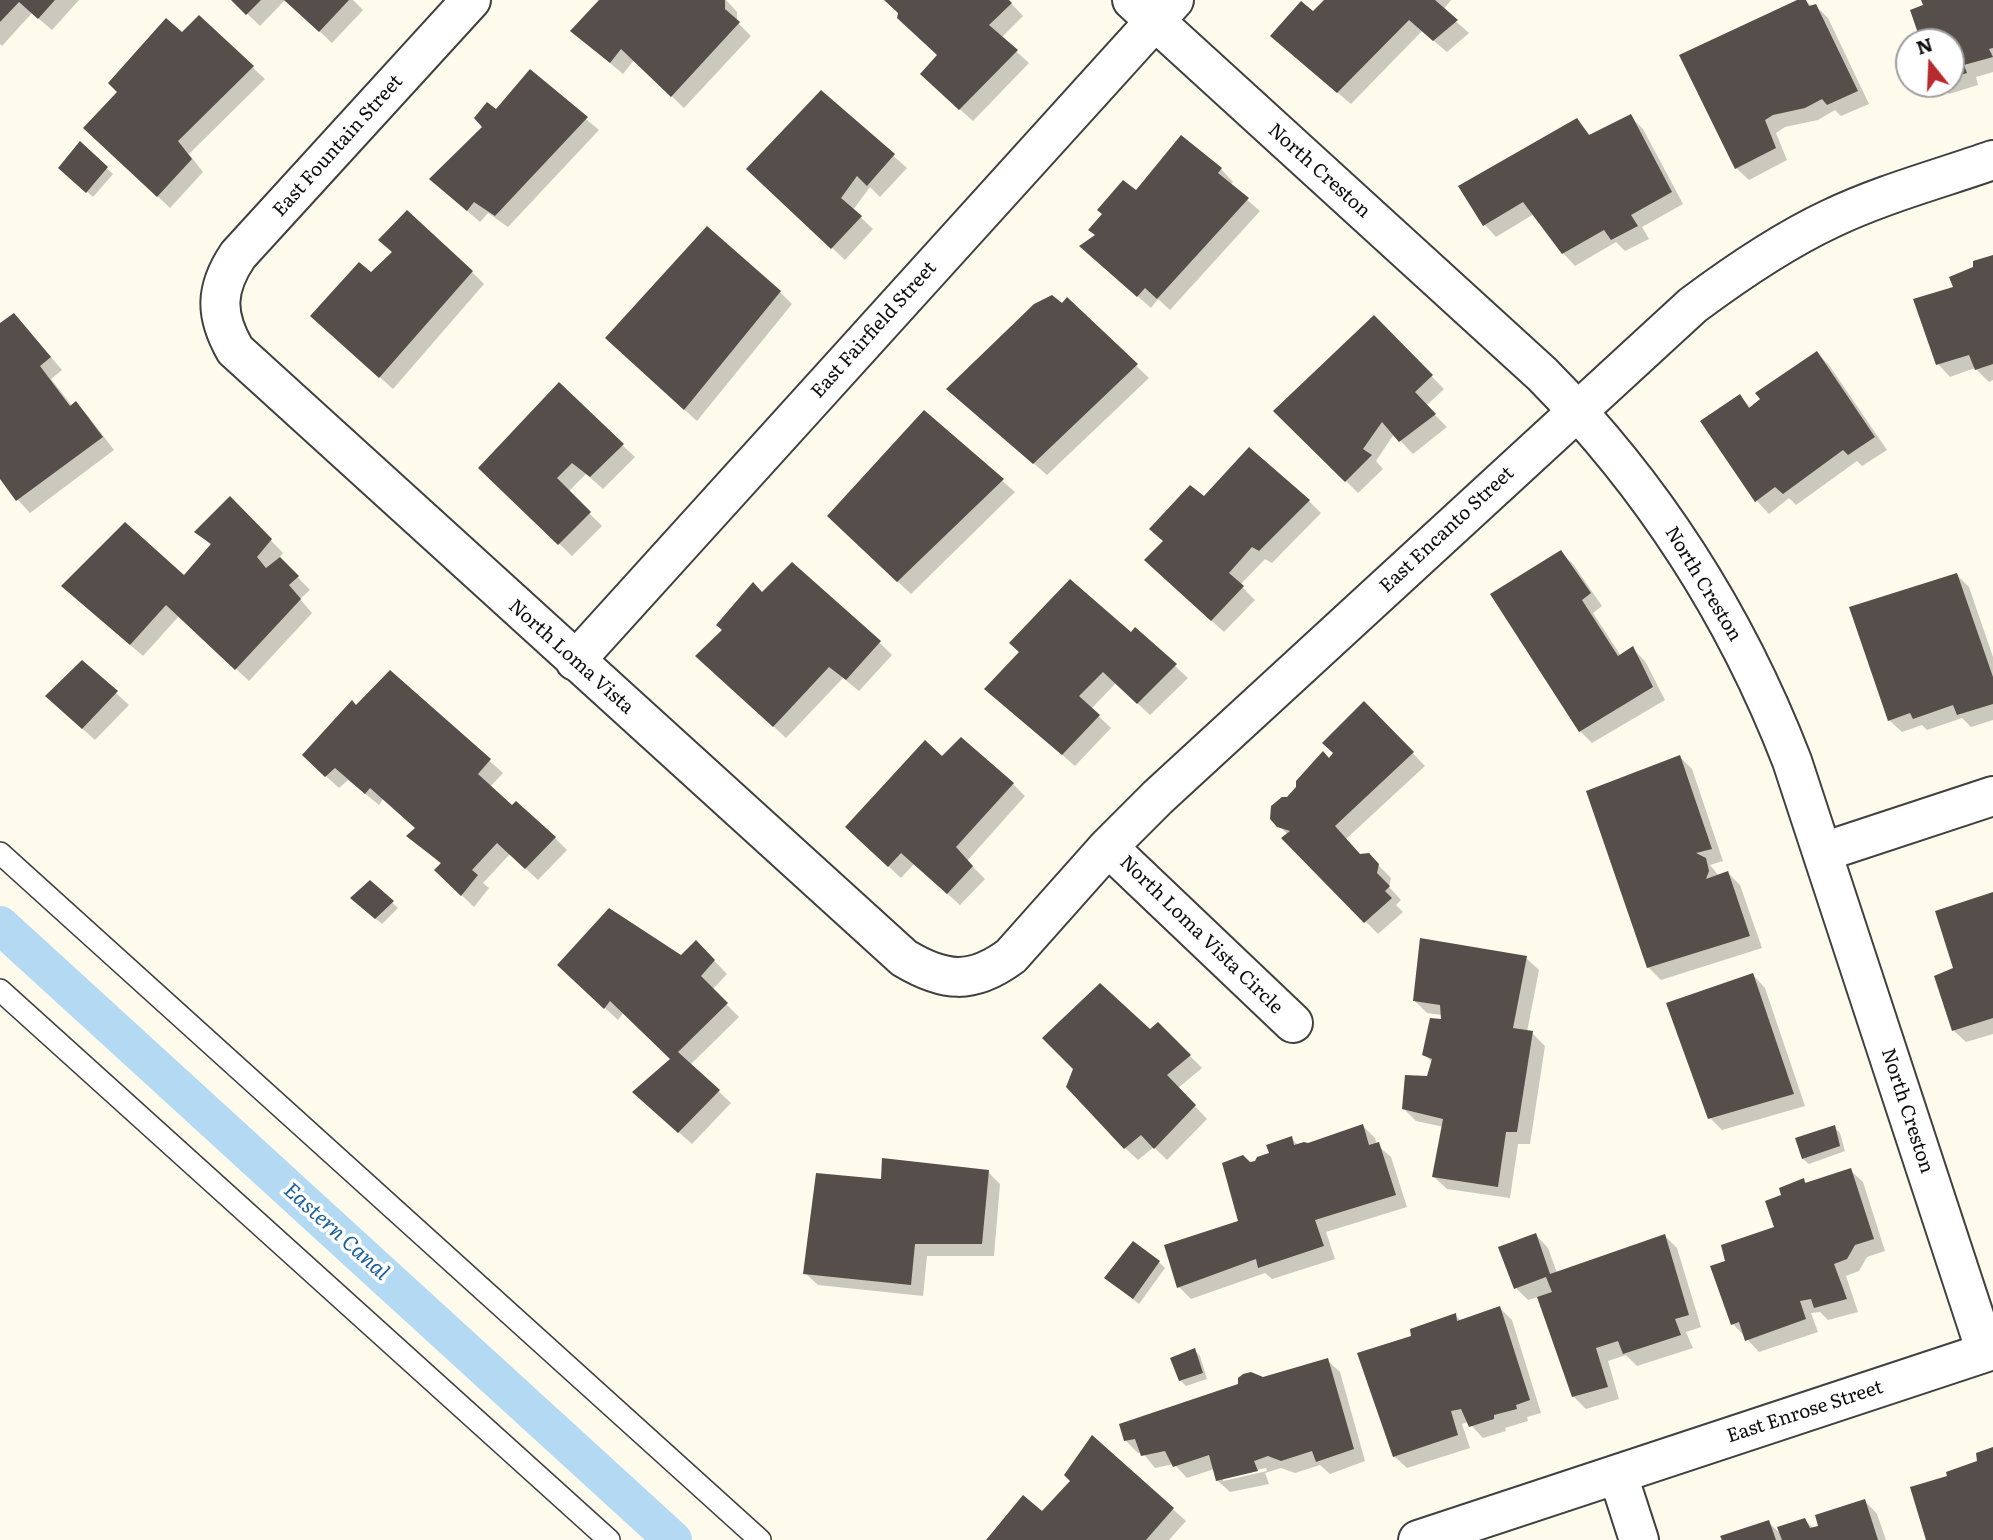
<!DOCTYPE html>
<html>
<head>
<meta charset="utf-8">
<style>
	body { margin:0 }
	#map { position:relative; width:1993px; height:1540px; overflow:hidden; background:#fefbed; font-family:Literata,serif }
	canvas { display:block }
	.north { position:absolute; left:1895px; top:28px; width:70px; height:70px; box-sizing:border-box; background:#fff; border:2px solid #9e9e9e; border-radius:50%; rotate:342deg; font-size:19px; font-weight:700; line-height:28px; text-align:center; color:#0d0d0d }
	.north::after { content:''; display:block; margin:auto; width:24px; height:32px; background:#b72b2e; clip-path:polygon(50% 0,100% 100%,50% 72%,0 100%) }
</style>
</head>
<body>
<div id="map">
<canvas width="1993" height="1540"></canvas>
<div class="north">N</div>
</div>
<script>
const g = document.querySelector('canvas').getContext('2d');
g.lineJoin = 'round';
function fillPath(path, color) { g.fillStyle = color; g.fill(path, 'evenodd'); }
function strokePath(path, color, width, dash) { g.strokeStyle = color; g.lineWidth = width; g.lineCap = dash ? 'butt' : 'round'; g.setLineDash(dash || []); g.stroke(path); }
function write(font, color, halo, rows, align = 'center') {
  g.font = font + ' Literata,serif'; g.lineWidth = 7; g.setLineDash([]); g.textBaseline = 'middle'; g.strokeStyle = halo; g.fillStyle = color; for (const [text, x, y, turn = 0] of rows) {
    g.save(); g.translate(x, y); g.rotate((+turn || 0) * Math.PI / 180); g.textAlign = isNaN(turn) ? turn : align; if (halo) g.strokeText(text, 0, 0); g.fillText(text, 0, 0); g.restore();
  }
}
fillPath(new Path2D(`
	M0 0H79L52 30 32 13 2 46 0 44Z
	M233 0H285L260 26Z
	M286 0H353L363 10 332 43Z
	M602 0H726L737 12V22L751 36 684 108 634 60 623 74 572 31Z
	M888 0H1008L1023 16 1001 38 1029 63 973 121 935 87 939 55Z
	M1326 0H1451L1443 10 1469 33 1447 52 1422 31 1351 104 1285 48Z
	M1801 0H1805L1812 7 1816 6 1828 18 1869 104 1841 116 1835 110 1818 120 1785 127 1776 133 1787 160 1749 180 1736 168Z
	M1923 0H1993V72L1976 77 1978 85 1949 94 1939 84H1951V42H1923L1925 6Z
	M199 18 265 79 189 154 203 172 170 208 98 140 182 34Z
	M530 72 599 130 508 227 488 213 480 222 444 191 484 127Z
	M822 92 907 168 880 197 870 187 853 210 873 229 845 260 761 181Z
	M1630 116 1643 129 1683 204 1642 227 1649 239 1625 251 1616 242 1575 266 1563 253 1534 214 1496 237 1484 224 1576 120 1591 136Z
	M80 144 113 174 93 197 66 173Z
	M1221 169 1233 182 1230 185 1260 211 1170 310 1158 299 1151 308 1094 258 1096 236Z
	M1993 256V380L1989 382 1975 368 1950 377 1938 364 1955 288 1975 268Z
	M472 272 484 284 393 389 325 328 371 275Z
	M780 292 792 304 697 421 619 350Z
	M1067 300 1149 378 1047 475 948 389 1063 306Z
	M1374 317 1444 389 1426 406 1447 427 1413 454 1394 434 1376 461 1383 469 1358 493 1276 411Z
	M0 325 26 328 62 370 51 379 72 406 76 403 88 416 114 450 30 513 18 500 0 476Z
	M1817 353 1829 365 1887 450 1862 466 1857 461 1796 505 1789 498 1769 514 1757 501 1703 421 1740 396 1751 408Z
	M924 412 1015 492 911 594 841 528Z
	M622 445 635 457 603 489 586 474 568 492 602 526 572 556 480 468Z
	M230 498 283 553 279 558 310 590 300 599 312 613 249 681 179 616 143 656 76 598 184 577 212 546 197 532Z
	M1204 498 1309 501 1321 513 1272 563 1265 559 1240 585 1255 600 1224 632 1158 572 1165 542Z
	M1560 552 1573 564 1602 606 1593 613 1621 656 1633 649 1645 661 1665 700 1592 743 1580 731Z
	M1957 575 1969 587 1993 657V720L1971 727 1962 718 1927 730 1922 725 1902 732 1889 720Z
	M763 594 879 642 892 655 859 691 843 678 786 738 710 668Z
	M1136 630 1188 678 1150 715 1116 683 1091 709 1111 728 1075 766 999 701 1132 634Z
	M82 662 129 705 95 740 59 708Z
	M390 672 503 773 490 787 512 808 555 838 567 850 538 880 510 854 483 883 489 888 474 907 436 870 442 865 409 836 417 829 383 799 379 805 348 780 339 788 316 767 356 707Z
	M1364 703 1425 766 1346 839 1361 856 1368 855 1391 878 1389 887 1401 900 1396 905 1403 912 1378 934 1284 838 1288 835 1272 818 1288 799 1329 760Z
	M1680 757 1692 769 1723 861 1710 865 1719 876 1728 873 1740 885 1762 948 1661 980 1648 967Z
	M942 759 1013 784 1025 796 967 861 985 879 960 905 914 864 901 878 860 840Z
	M370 882 398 908 382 924 358 904Z
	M1993 894V1034L1966 1042 1953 1030 1955 969Z
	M696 942 727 974 712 990 739 1017 690 1065 731 1103 692 1144 647 1104 672 1059 624 1012 618 1020 572 978 681 957Z
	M1526 958 1539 970 1527 1032 1532 1033 1545 1046 1530 1144H1518L1510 1198 1447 1189 1434 1177 1444 1127 1416 1121 1404 1109 1429 1078 1433 1063 1424 1054 1442 1021V1015L1427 1013 1415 1001Z
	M1753 975 1765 988 1805 1106 1722 1130 1710 1118Z
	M1158 1024 1202 1068 1178 1088 1207 1119 1167 1160 1154 1147 1138 1160 1125 1148 1150 1032Z
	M1363 1126 1375 1138 1377 1145 1391 1157 1407 1207 1326 1232 1335 1259 1272 1279 1265 1273 1191 1299 1179 1287 1240 1222 1250 1164 1271 1154 1291 1138 1298 1145H1308Z
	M1834 1127 1840 1133 1845 1151 1809 1164 1803 1159Z
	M1850 1170 1863 1182 1885 1251 1867 1257 1859 1271 1846 1276 1858 1312 1828 1320 1820 1312 1811 1313 1818 1332 1759 1352 1733 1324 1727 1262 1776 1228 1783 1196 1803 1180 1808 1184Z
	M988 1172 1000 1184 994 1256H927L923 1296 818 1285 805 1273 882 1181Z
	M1536 1235 1548 1248 1557 1273 1665 1236 1677 1248 1701 1327 1686 1332 1693 1348 1637 1366 1626 1355 1608 1361 1619 1399 1586 1409 1573 1396 1538 1297 1528 1300 1516 1288Z
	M1159 1262 1165 1268 1139 1304 1106 1278Z
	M1500 1308 1512 1320 1541 1413 1527 1417 1528 1421 1505 1428 1506 1431 1483 1438 1468 1422 1462 1424 1470 1448 1407 1468 1394 1456 1413 1337 1455 1315 1461 1321Z
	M1194 1350 1200 1356 1207 1379 1186 1386 1180 1380Z
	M1327 1360 1340 1372 1365 1461 1330 1474 1320 1465 1295 1473 1281 1468 1265 1473 1269 1484 1230 1492 1217 1480 1214 1469 1187 1478 1174 1464 1155 1468 1142 1452 1138 1453 1125 1440 1263 1379ZM1266 1468 1267 1471 1223 1481V1477Z
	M1093 1437 1186 1521 1169 1540H989L1042 1513 1073 1481Z
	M1865 1501 1877 1514 1886 1540H1724L1768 1522 1783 1536 1805 1520 1814 1529Z`), '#0003');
strokePath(new Path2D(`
	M0 925 673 1540`), '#b4daf3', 38);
fillPath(new Path2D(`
	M0 0H55L38 19 19 2 0 22Z
	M231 0H261L246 15Z
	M284 0H349L319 32Z
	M599 0H725V9L740 22 671 97 621 49 610 63 570 31Z
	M884 0H1009L1012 3 989 25 1018 50 959 110 920 74 937 55 897 18 898 13Z
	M1324 0H1435L1458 20 1433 41 1409 20 1337 93 1270 36 1301 1 1313 11Z
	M1797 0H1806L1809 6 1816 4 1858 91 1827 105 1822 99 1805 108 1773 115 1765 120 1776 148 1735 169 1679 55Z
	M1921 0H1993V48L1989 49 1993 57 1964 65 1967 73 1951 78V42H1921L1910 10 1923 5Z
	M199 15 254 66 178 141 192 159 157 197 83 128 117 92 108 83 166 18 182 32Z
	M530 69 588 117 495 216 474 202 467 211 429 179 482 127 474 118 487 102 496 109Z
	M821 90 895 154 867 186 857 176 841 198 862 216 831 249 746 169Z
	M1631 114 1672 192 1631 215 1638 226 1611 240 1604 230 1562 254 1523 202 1483 226 1458 186 1577 118 1589 135Z
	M1181 135 1222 168 1218 173 1249 198 1157 299 1145 288 1137 297 1079 246 1095 235 1088 230 1102 214 1097 210 1123 180 1136 190Z
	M80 141 108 167 86 193 58 168Z
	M407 210 473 271 379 378 310 316 359 262 371 272 392 252 378 240Z
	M707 226 781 291 684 410 605 338Z
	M1993 255V364L1975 370 1969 355 1936 365 1913 299 1953 287 1949 277 1973 267V261Z
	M1052 295 1062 303 1067 297 1138 364 1033 464 946 389 1034 304Z
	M14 313 51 357 40 366 70 406 76 401 103 437 16 501 0 479V323Z
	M1374 315 1433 375 1415 392 1436 414 1399 442 1382 422 1363 449 1372 455 1345 482 1273 411Z
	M1817 351 1875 437 1848 455 1843 450 1783 494 1775 487 1755 502 1700 421 1740 394 1749 408 1760 399 1755 393Z
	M559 382 624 444 590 477 572 463 557 478 591 512 558 545 478 468Z
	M924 410 1004 479 897 582 827 516Z
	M1249 447 1310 500 1259 551 1252 547 1229 573 1244 586 1211 621 1144 560 1163 541 1149 529 1190 485 1204 496Z
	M230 496 272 539 257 557 266 568 280 557 299 576 289 585 301 599 235 670 166 605 130 645 61 586 125 522 184 575 211 544 194 532Z
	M1561 550 1591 593 1582 600 1618 656 1633 646 1653 687 1579 732 1490 594Z
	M792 562 881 641 846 680 829 667 773 727 695 656 722 630 716 625 753 582 762 592Z
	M1957 573 1993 677V704L1957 715 1953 705 1913 719 1910 713 1888 721 1849 607Z
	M1070 579 1131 632 1135 627 1177 664 1137 704 1103 672 1079 696 1100 715 1062 755 984 689 1019 652 1009 643Z
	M82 660 118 691 82 729 45 696Z
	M390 670 491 759 478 774 512 805 516 801 556 837 525 869 497 843 472 870 478 875 461 896 434 870 441 863 406 836 415 828 370 788 365 794 335 768 325 777 302 755 352 700 356 705Z
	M1364 701 1414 752 1335 826 1360 854 1369 853 1379 864 1377 873 1390 886 1385 891 1392 898 1364 923 1281 838 1290 831 1277 827 1270 819 1271 806 1282 797H1287L1296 787V781L1323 751 1329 758 1333 753 1322 743Z
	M961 737 1014 783 956 847 973 866 947 894 901 853 888 867 845 827 925 740 942 756Z
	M1680 755 1712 849 1696 853 1706 858 1709 871 1706 879 1728 871 1750 936 1647 968 1586 791Z
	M370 880 394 901 375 919 350 898Z
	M1993 892V1018L1952 1031 1934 976 1953 968 1935 911Z
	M609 908 681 955 696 940 715 960 701 976 728 1003 678 1052 720 1090 678 1133 632 1092 670 1059 610 1001 604 1009 557 965Z
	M1420 938 1527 956 1513 1028 1533 1031 1517 1132H1506L1498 1187 1432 1177 1443 1119 1402 1109 1405 1075 1427 1076 1432 1059 1422 1055 1430 1018 1441 1019 1440 1005 1413 1001Z
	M1753 973 1794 1094 1708 1119 1666 1003Z
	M1100 983 1150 1029 1158 1022 1191 1055 1167 1075 1196 1105 1154 1149 1141 1135 1124 1149 1066 1087 1073 1069 1042 1038Z
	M1363 1124 1369 1145 1379 1142 1396 1195 1315 1220 1324 1246 1258 1268 1256 1259 1177 1288 1164 1245 1238 1221 1222 1163 1243 1155 1250 1162 1255 1161 1257 1157 1269 1153 1266 1145 1292 1136 1294 1145 1304 1142 1308 1143Z
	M1835 1125 1840 1146 1802 1159 1795 1138Z
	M882 1158 989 1170 982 1244H915L911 1285 803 1274 816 1173 881 1179Z
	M1851 1168 1874 1239 1855 1245 1847 1259 1834 1264 1847 1299 1814 1308 1811 1299 1800 1301 1806 1319 1745 1341 1739 1322 1731 1325 1710 1266 1725 1261 1721 1245 1774 1227 1765 1201 1781 1195 1779 1188 1804 1178 1805 1183Z
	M1536 1233 1550 1274 1665 1234 1689 1315 1675 1319 1681 1335 1623 1354 1618 1341 1596 1348 1608 1387 1572 1397 1537 1297 1552 1292 1546 1277 1514 1289 1498 1247Z
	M1133 1241 1160 1261 1133 1299 1104 1278Z
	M1500 1306 1530 1400 1516 1405 1517 1409 1494 1415V1419L1469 1427 1461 1409 1451 1411 1458 1435 1393 1457 1357 1353 1411 1336 1410 1329 1456 1313 1457 1321Z
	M1195 1348 1203 1373 1179 1381 1170 1358Z
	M1328 1358 1354 1449 1316 1462 1312 1451 1281 1461 1268 1456 1254 1461 1258 1471 1216 1481 1209 1455 1173 1467 1165 1451 1141 1456 1135 1439 1124 1441 1119 1424 1238 1384V1378L1243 1374 1251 1372 1263 1377Z
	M1092 1435 1174 1508 1146 1540H986L1023 1495 1042 1511 1070 1481 1064 1475Z
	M1993 1447V1540H1926L1910 1487 1947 1476 1946 1472 1977 1461 1976 1453Z
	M1865 1499 1878 1540H1782L1777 1527 1805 1518 1810 1528 1818 1526 1815 1515Z
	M1769 1520 1776 1540H1722L1720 1536Z`), '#554e4a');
const lane = new Path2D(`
	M0 853 760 1540
	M0 990 609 1540`);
const street = new Path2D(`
	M471 0 238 255C215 289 215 315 235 350L904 958C944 982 972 985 1011 956L1108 847 1158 797 1693 305C1736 273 1781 242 1830 219 1882 194 1939 179 1993 160
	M1132 0 1542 374C1652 485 1736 616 1792 761L1986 1352
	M575 661 1174 0
	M1108 847 1293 1023
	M1823 852 1993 796
	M1618 1475 1639 1540
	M1418 1540 1993 1350`);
strokePath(lane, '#404040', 24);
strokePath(street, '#404040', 42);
strokePath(lane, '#fff', 21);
strokePath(street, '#fff', 38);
write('19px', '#0d0d0d', '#fff', [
	["East Fountain Street",338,146,-48],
	["North Creston",1319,171,42],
	["East Fairfield Street",874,330,-48],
	["East Encanto Street",1447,530,-43],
	["North Creston",1703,584,59],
	["North Loma Vista",571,657,42],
	["North Loma Vista Circle",1201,935,44],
	["North Creston",1907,1111,72],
	["East Enrose Street",1805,1412,-18]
]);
write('italic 21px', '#1c5f99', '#fff', [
	["Eastern Canal",336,1232,42]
]);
</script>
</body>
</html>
